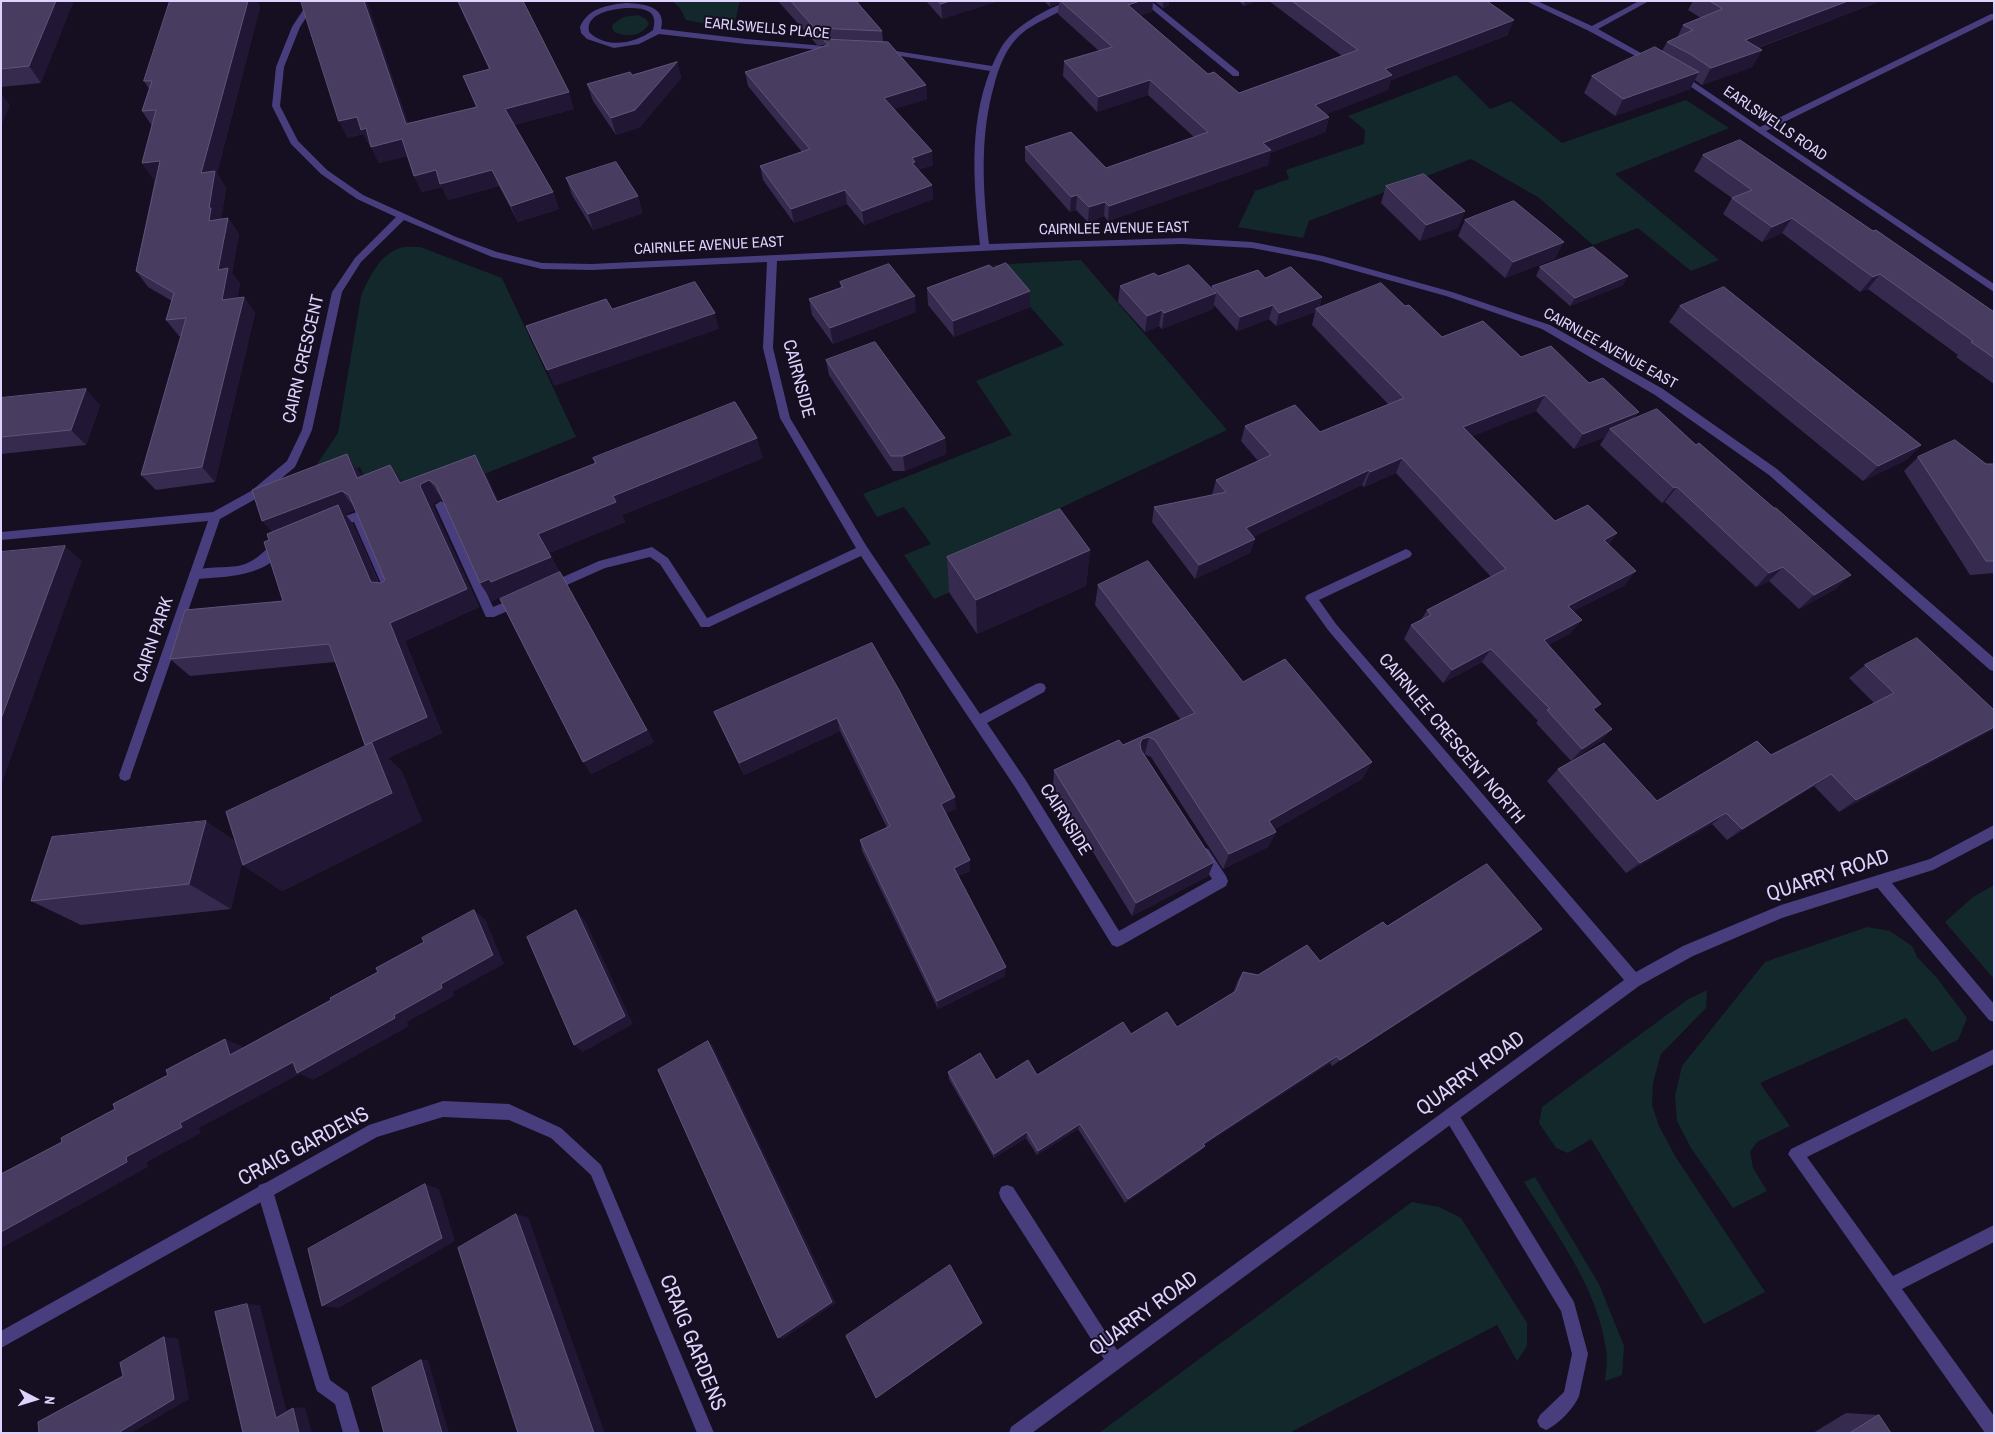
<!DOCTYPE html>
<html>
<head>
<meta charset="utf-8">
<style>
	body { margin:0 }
	#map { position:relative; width:1995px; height:1434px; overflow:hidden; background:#150f21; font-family:"Archivo Narrow",sans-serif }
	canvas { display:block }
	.frame { position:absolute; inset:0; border:2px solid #ded3fc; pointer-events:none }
	.north { position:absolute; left:10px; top:1374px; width:50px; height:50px; -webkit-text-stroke:4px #150f21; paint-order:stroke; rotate:95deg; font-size:14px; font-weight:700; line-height:20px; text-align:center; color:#ded3fc }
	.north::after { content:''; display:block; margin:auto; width:18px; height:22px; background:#ded3fc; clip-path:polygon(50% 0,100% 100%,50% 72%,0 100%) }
</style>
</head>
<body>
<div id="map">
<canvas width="1995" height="1434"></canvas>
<div class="frame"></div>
<div class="north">N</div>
</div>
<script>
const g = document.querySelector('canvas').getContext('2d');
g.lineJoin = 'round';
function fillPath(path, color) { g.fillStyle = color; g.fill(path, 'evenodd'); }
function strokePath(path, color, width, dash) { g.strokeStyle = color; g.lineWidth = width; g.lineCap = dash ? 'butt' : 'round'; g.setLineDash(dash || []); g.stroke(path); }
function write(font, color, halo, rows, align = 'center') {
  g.font = font + ' "Archivo Narrow",sans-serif'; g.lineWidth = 4; g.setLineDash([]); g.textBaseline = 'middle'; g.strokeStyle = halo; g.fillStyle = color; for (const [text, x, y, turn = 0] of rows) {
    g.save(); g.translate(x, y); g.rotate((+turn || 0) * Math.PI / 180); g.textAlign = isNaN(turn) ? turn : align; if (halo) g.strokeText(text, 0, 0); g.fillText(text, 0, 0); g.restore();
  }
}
fillPath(new Path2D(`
	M672 1H740L733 29 686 20 680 8Z
	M638 15 646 19 649 24C641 37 627 37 614 32L612 26C619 17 627 16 638 15Z
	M1456 75 1490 109 1511 101 1562 143 1686 100 1729 128 1615 174 1719 260 1691 271 1638 228 1593 245 1538 197 1471 159 1309 221 1303 238 1238 227 1255 191 1289 179 1286 170 1364 144 1365 130 1348 116Z
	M420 247 502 278 576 437 455 486 370 493 360 467 305 482 338 433 361 296C369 278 379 255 400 248 405 246 414 247 420 247Z
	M1081 260 1227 430 1058 509 1057 545 934 599 904 555 931 544 904 507 877 517 863 494 1012 435 976 381 1064 345 993 265Z
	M1994 885V979L1945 922 1973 897Z
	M1867 927 1890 931 1912 946 1917 957 1937 978 1967 1018 1958 1040 1932 1052 1906 1018 1760 1083 1790 1126 1757 1142 1750 1152 1753 1168 1767 1191 1733 1208 1691 1148 1677 1121 1675 1096 1682 1066 1765 962Z
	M1707 990 1706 1008 1661 1054 1653 1083 1652 1105 1659 1126 1675 1156 1765 1292 1704 1324 1591 1139 1568 1153 1556 1148 1539 1123 1542 1107 1687 1000Z
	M1535 1177 1599 1284 1624 1346 1622 1375 1605 1381C1606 1371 1608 1360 1606 1350 1598 1288 1556 1234 1524 1182Z
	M1412 1202 1439 1207 1461 1218 1527 1323V1346L1517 1361 1497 1325 1289 1433H1099Z`), '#13282b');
fillPath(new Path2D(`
	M441 501 447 505 493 607 519 596 523 598 525 601 523 604 494 617H486L435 505Z
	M357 512 363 516 397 594 395 597H387L354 522 334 528 328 524 330 521Z
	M281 541 285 542 287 545C269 577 226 577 195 579L189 574C194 566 227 568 238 566 259 562 266 545 281 541Z
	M652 547 668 558 709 621 711 624 709 627H701L660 564 650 557 605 568 549 593 545 591 543 588 545 585 599 561Z
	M1020 777 1025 779 1119 931 1212 879 1196 853 1198 849 1203 847 1208 849 1226 876 1228 881 1226 886 1122 945 1117 947 1112 945 1015 787 1014 783 1015 779Z
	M1881 875 1886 876 1994 1004V1022L1989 1020 1876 886 1874 881 1876 876Z
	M1994 1049V1064L1807 1157 1893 1276 1994 1225V1242L1902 1289 1994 1416V1433H1985L1788 1154 1791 1149Z
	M1451 1107 1456 1110 1574 1302 1588 1354 1579 1396C1574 1408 1558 1425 1546 1430L1540 1427 1537 1421 1540 1415 1564 1392 1572 1354 1561 1311 1446 1120 1443 1115 1446 1110Z
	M265 1183 271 1185 273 1191 330 1380 348 1393 360 1433H343L335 1404 317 1391 315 1385 257 1191 259 1185Z`), '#493e7d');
fillPath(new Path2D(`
	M309 1H317L300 27 284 67 280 106 298 141 327 170 363 195 456 237 497 252 542 263 592 264 980 245C974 187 968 127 990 71L883 53 879 51 883 49 992 66C997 55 1002 44 1010 36 1022 23 1058 1 1075 1 1058 16 1033 21 1017 38 1006 49 999 67 995 82 979 136 983 190 989 244L1182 238 1252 242 1323 256 1452 292 1550 325 1663 389 1777 469 1994 658V671L1990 670 1769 475 1655 395 1542 329 1446 296 1320 261 1252 248 1182 244 1042 248 777 261 773 348 790 418 867 547 980 714 1036 684 1040 683 1044 684 1046 688 1044 692 987 723 1025 779 1026 783 1025 787 1020 789 1015 787 861 556 709 627H701L699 624 701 621 856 548 780 418 763 348 767 262 592 270 542 269 492 257 404 220 361 262 342 292 312 430 295 467 259 497 220 519 131 775 130 779 125 781 120 779 119 775 208 521 1 540V532L213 512 251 491 287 461 302 430 332 292 355 258 396 217 357 199 321 174 291 144 272 106 276 67 292 27Z
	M1142 1H1151L1239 72V76H1233Z
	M1526 1H1537L1592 26 1639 1H1649L1598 29 1657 62 1650 64 1589 31Z
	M626 3C644 4 667 6 661 29L746 39 835 47 839 49 835 51 746 44 659 34 639 44 614 48 587 39 581 33 580 27C588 8 607 5 626 3ZM626 8C643 8 659 9 653 30 636 43 607 50 589 32 585 13 613 9 626 8Z
	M1991 14H1994V19L1766 131 1994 284V292L1675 76 1682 74 1760 127Z
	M1406 549 1410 551 1412 554 1410 557 1319 600 1336 624 1636 972 1683 946 1781 905 1930 859 1994 825V838L1933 870 1782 918 1693 956 1639 986 1032 1433H1009L1011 1427 1104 1359 1001 1199 999 1193 1001 1187 1007 1185 1013 1187 1117 1350 1624 980 1328 630 1305 598 1307 595Z
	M443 1101 509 1104 561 1128 601 1165 714 1433H697L591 1175 551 1138 509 1120 443 1117 377 1137 1 1348V1331L369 1125Z`), '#493e7d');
fillPath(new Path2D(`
	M170 1H257L260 7 217 173 226 188 221 219 228 218 239 234 232 273 240 284 237 298 244 297 255 313 215 482 156 490 141 475 181 336H179L166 320 172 301 148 287 136 271 155 179 154 180 142 163 152 126 142 111 149 89 144 81Z
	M301 1H366L408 123 476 107 463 76 489 69 457 1H523L574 109 514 125 553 192 559 209 518 222 499 186 448 200 442 187 422 192 414 176 407 156 379 163 371 146H370L363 134 348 138 339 121Z
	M778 1H856L882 31 883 42 926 85 927 99 894 109 933 165 918 170 932 185 933 199 864 225 847 204 794 223 763 180 760 166 802 152 748 86 745 72 824 46V45H817Z
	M926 1H998L942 19Z
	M1044 1H1153L1152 12 1140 15 1208 74 1239 93 1342 56 1269 1H1487L1508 35 1391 80 1388 90 1326 114 1329 117 1325 132 1270 153 1268 165 1108 221 1104 216 1088 222 1076 210 1070 212 1025 161V147L1106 168 1194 137 1148 95 1097 112 1063 76 1064 61 1099 51 1058 14 1059 3 1050 7Z
	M1154 1H1169V6L1163 8Z
	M1239 1H1257L1244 6Z
	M1693 1H1881L1758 48 1762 50 1752 67 1702 85 1695 80 1690 89 1615 116 1584 93 1592 76 1662 51 1667 42 1677 38 1683 25 1701 18 1688 10Z
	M1 6 41 83 1 87Z
	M677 62 681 78 640 127 616 135 593 101 587 84 632 75Z
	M1703 155 1873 231 1994 312V384L1956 357 1958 355 1868 289 1860 292 1782 233 1762 242 1723 214 1732 198 1694 171Z
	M566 178 643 213 593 230 572 195Z
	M1386 186 1465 211 1458 228 1420 241 1381 203Z
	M1465 220 1555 259 1505 278 1458 236Z
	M1540 267 1628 276 1623 285 1570 306 1536 276Z
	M1158 276 1211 288 1212 286 1265 278 1322 297 1319 308 1405 306 1442 337 1521 357 1589 383 1634 419 1836 589 1799 609 1769 581 1756 587 1665 502 1662 503 1600 445 1605 437 1574 449 1536 411 1472 436 1555 521 1617 533 1609 544 1625 585 1573 611 1571 633 1548 645 1595 711 1612 729 1600 741 1571 761 1536 723 1538 721 1482 662 1443 683 1404 639 1411 625 1421 620 1427 610 1491 577 1396 473 1364 487 1362 485 1253 537 1255 539 1250 553 1195 579 1152 522 1154 507 1212 495 1216 480 1258 461 1241 441 1245 426 1320 432 1389 405 1312 325 1315 312 1276 326 1269 319 1237 331 1214 305 1213 309 1162 329 1159 326 1145 332 1118 302 1120 286Z
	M840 282 916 312 833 344 812 315 809 299 841 288Z
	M927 288 1030 307 954 337 928 305Z
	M1680 306 1921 445 1906 460 1863 481 1669 322Z
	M826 360 945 438 946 454 905 471H893L829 375Z
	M1 398 100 405 86 445 1 454Z
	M347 454 362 476 390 465 402 482 486 475 498 501 595 464 593 458H763L622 515 625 522 549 553 654 742 591 774 501 598 500 597 492 601 480 583 443 500 442 499 434 503 433 506 479 607 405 641 442 733 388 758 402 772 422 821 282 891 243 865 242 862 231 909 81 925 31 901 235 841 365 746 335 662 190 676 170 659 283 601 269 540 272 532ZM356 510 385 580 381 583H379L353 524 345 514Z
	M1918 457 1986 464H1994V573L1970 575 1904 471Z
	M1090 550 1086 586 977 634 949 592 947 557Z
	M1098 585 1243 682 1372 762 1362 779 1275 829 1276 832 1268 847 1223 869 1151 757 1144 754 1214 862 1208 876 1132 916 1053 787 1054 770 1123 745 1181 720 1095 605Z
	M872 643 956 809 945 813 970 860V871L958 876 1005 976 938 1009 862 851 860 840 887 828 840 731 744 775 714 712Z
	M1865 665 1994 710V729L1986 733 1839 812 1814 786 1727 840 1712 824 1626 873 1547 781 1558 769 1657 801 1771 755 1874 703 1849 678Z
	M1387 926 1531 938 1332 1066 1330 1063 1204 1145 1200 1151 1125 1203 1078 1129 1037 1155 1026 1138 994 1158 949 1079 948 1072 996 1080 1037 1075 1131 1034 1177 1027 1233 993 1238 980 1243 972 1258 975 1320 961Z
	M1846 1413 1879 1415 1891 1433H1813Z`), '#362a4e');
fillPath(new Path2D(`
	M56 1H74L41 83 29 66Z
	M247 1H257L260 7 217 173 226 188 221 222 209 221V208L201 173Z
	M364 1H366L368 4 414 141 406 124Z
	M950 1H998L942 19 941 4Z
	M1050 1H1059V3L1050 7Z
	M1140 1H1153L1152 12 1127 20 1128 5Z
	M1163 1H1169V6L1163 8Z
	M1245 1H1257L1244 6Z
	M1848 1H1881L1735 56 1745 40Z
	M1514 20 1508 35 1391 80 1388 90 1312 120 1315 105 1385 69Z
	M1762 50 1752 67 1702 85 1711 68Z
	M677 62 681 78 640 127 616 135 611 118Z
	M1699 72 1690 89 1615 116 1623 99Z
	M1150 80 1148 95 1097 112 1098 97Z
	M926 85 927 99 885 112 884 98Z
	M569 92 574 109 511 126 505 109Z
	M1 93 10 105 1 126Z
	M357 117 366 128 375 145 370 146 363 134 348 138 339 121Z
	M1329 117 1325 132 1270 153 1268 165 1108 221 1109 206 1263 143Z
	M402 139 410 156 379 163 371 147Z
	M932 151 933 165 916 171 913 177 912 158Z
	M160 161 171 177 154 180 142 163Z
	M436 170H492L499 186 448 200 442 187 422 192 414 176Z
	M932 185 933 199 864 225 862 211Z
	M845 190 847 204 794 223 791 209Z
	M553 192 559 209 518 222 511 206Z
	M1077 195 1076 210 1070 212 1071 197Z
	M638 196 643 213 593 230 588 214Z
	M1105 202 1104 216 1088 222 1089 207Z
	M1465 211 1458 228 1420 241 1426 225Z
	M228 218 239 234 232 273 240 284 234 316 222 300 218 270Z
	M1792 218 1782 233 1762 242 1772 227Z
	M1564 242 1555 259 1505 278 1513 262Z
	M1880 274 1868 289 1860 292 1873 277Z
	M1628 276 1623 285 1570 306 1575 298Z
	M1030 291V307L954 337 953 321Z
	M1216 293 1213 309 1162 329 1164 313Z
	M915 296 916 312 833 344 830 328Z
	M244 297 255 313 215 482 202 467Z
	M1322 297 1318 310 1316 309 1315 312 1276 326 1279 313Z
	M1273 305 1269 319 1237 331 1240 317Z
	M1162 310 1159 326 1145 332 1147 316Z
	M715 313 719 329 554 386 547 370Z
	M86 389 100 405 86 445 71 430Z
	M1545 395 1536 411 1456 443 1463 427Z
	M1639 412 1628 428 1610 429 1605 437 1574 449 1583 434Z
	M757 438 763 458 622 515 625 522 549 553 561 575 503 601 500 597 492 601 480 583 538 534 613 496Z
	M945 438 946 454 905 471 903 456Z
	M1921 445 1906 460 1863 481 1878 466Z
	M347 454 361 474 372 498 357 478Z
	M475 455 486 475 508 521 497 502Z
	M1402 458 1396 473 1364 487 1370 472Z
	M390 465 404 484 400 483Z
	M1369 470 1362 485 1241 543 1246 528Z
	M429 480 442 499 434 503 433 506 479 607 405 641 442 733 388 758 402 772 422 821 282 891 243 865 378 758 365 745 421 484Z
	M1677 487 1665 502 1662 503 1674 488Z
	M342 491 356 510 345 514 353 524 386 601 279 540 262 521Z
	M1617 533 1606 548 1604 540Z
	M1255 539 1250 553 1195 579 1199 565Z
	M65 546 82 561 1 785V719Z
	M1090 550 1086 586 977 634 976 600Z
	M1783 567 1769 581 1756 587 1769 573Z
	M1636 571 1625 585 1558 619 1568 606Z
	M561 575 654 742 591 774 583 762Z
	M1851 575 1836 589 1799 609 1814 595Z
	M1582 620 1571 633 1533 653 1544 640Z
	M1491 649 1482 662 1443 683 1452 670Z
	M1601 704 1589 716 1593 709Z
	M837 718 840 731 744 775 739 763Z
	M1994 727V729L1986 733 1839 812 1856 800Z
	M1612 729 1600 741 1571 761 1582 749Z
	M1149 737 1145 754 1138 756 1140 744 1142 739Z
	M1372 762 1362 779 1261 837 1269 821Z
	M1831 774 1814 786 1727 840 1742 829Z
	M955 797 956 809 942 815 941 804Z
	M1726 813 1712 824 1626 873 1640 863Z
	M206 821 246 848 231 909 189 884Z
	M1276 832 1268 847 1223 869 1229 854Z
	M970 860V871L955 878 954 868Z
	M1214 862 1208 876 1132 916 1136 903Z
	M474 910 485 919 504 964 453 992 454 996 407 1022 409 1026 313 1080 300 1074 199 1128 201 1133 147 1162 148 1167 42 1226 1 1248V1232L126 1157 180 1123 293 1062 394 1015 441 984Z
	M576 910 585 920 633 1024 583 1052 574 1045Z
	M1542 929 1531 938 1332 1066 1340 1060Z
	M1006 967 1005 976 938 1009 937 1001Z
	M225 1039 242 1046 247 1062 230 1055Z
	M708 1041 714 1048 836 1303 783 1339 778 1338Z
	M1337 1056 1330 1063 1198 1149 1203 1144Z
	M1080 1124 1078 1129 1037 1155 1038 1151Z
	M1027 1132 1026 1138 994 1158V1154Z
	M1205 1146 1200 1151 1125 1203 1128 1199Z
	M425 1184 439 1189 455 1241 339 1308 322 1306Z
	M516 1214 528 1217 605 1433H594Z
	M247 1304 260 1305 288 1417 276 1418Z
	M982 1323V1324L879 1397 876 1398Z
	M164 1337 178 1338 189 1399 131 1433H118Z
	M421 1360H428L449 1433H442Z
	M305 1407 312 1433H299L293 1408Z`), '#211734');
const building = new Path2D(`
	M3 1H56L29 66 1 69V6Z
	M170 1H248L201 173 215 171 209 208H211L209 221 228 218 218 270 228 268 222 300 244 297 202 467 141 475 186 318 166 320 174 293 136 271 160 161 142 163 156 110 142 111 152 81H144Z
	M301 1H364L406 124 477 107 463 76 490 69 458 1H523L569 92 505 109 553 192 511 206 492 170 440 184 436 170 414 176 402 139 371 147 366 128 361 130 357 117 339 121Z
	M791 1H856L882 31 815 28Z
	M938 1H950L941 4Z
	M1061 1H1140L1128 5 1208 74 1214 72 1239 93 1358 50 1292 1H1487L1514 20 1385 69 1392 75 1315 105 1329 117 1263 143 1271 150 1109 206 1105 202 1089 207 1077 195 1071 197 1025 147 1071 132 1106 168 1208 132 1150 80 1098 97 1064 61 1112 47Z
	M1710 1H1848L1745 40 1762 50 1711 68 1690 54 1667 42 1693 30 1683 25 1722 9Z
	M823 39 888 42 926 85 884 98 932 151 912 158 915 162 912 163 932 185 862 211 845 190 791 209 760 166 810 149 745 72 828 45Z
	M1655 47 1699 72 1623 99 1592 76Z
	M677 62 635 110 611 118 587 84 630 72 632 75Z
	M1740 140 1873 231 1876 230 1994 312V358L1971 342 1973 341 1880 274 1873 277 1792 218 1772 227 1732 198 1752 190 1703 155Z
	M616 162 638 196 588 214 566 178Z
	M1424 174 1465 211 1426 225 1386 186Z
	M1514 201 1564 242 1513 262 1465 220Z
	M1593 247 1628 276 1575 298 1540 267Z
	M1006 263 1030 291 953 321 927 288 989 265 993 268Z
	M889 264 915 296 830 328 809 299 843 287 840 282Z
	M1189 265 1216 293 1164 313 1162 310 1147 316 1120 286 1154 273 1158 276Z
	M1291 267 1322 297 1279 313 1273 305 1240 317 1212 286 1258 270 1265 278Z
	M695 282 715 313 547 370 526 326 606 299 612 309Z
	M1381 283 1405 306 1409 305 1442 337 1483 321 1521 357 1551 346 1589 383 1603 378 1639 412 1583 434 1545 395 1463 427 1555 521 1588 505 1617 533 1604 540 1636 571 1568 606 1582 620 1544 640 1601 704 1593 709 1612 729 1582 749 1547 710 1550 709 1491 649 1452 670 1411 625 1431 615 1427 610 1506 569 1402 458 1370 472 1369 470 1246 528 1255 539 1199 565 1154 507 1226 492 1216 480 1271 455 1245 426 1295 405 1320 432 1404 398 1316 309Z
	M1724 287 1921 445 1878 466 1680 306Z
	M875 342 945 438 903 456H891L826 360Z
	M86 389 71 430 1 437V398Z
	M735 402 757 438 613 496 616 502 538 534 551 557 491 582 489 579 480 583 436 485 429 480 421 484 420 486 467 589 390 623 427 717 365 745 329 644 170 659 185 610 283 601 264 542 269 540 267 534 338 505 371 582 381 583 385 580 349 495 342 491 262 521 252 490 347 454 357 478 390 465 400 483 475 455 497 502 596 463 593 458Z
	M1657 409 1696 445 1699 443 1774 508H1776L1851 575 1814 595 1783 567 1769 573 1677 487 1674 488 1610 429Z
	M1955 440 1986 464H1994V561H1986L1918 457Z
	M1060 509 1090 550 976 600 947 557Z
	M65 546 1 719V552Z
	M1148 561 1243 682 1285 659 1372 762 1269 821 1276 832 1229 854 1155 740 1149 737 1142 739 1140 744 1141 750 1214 862 1136 903 1054 770 1119 740 1123 745 1195 713 1098 585Z
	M560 572 647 730 583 762 500 599Z
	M1917 638 1994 710V727L1856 800 1831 774 1742 829 1726 813 1640 863 1558 769 1604 743 1657 801 1757 741 1771 755 1894 693 1865 665Z
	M872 643 899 690 955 797 941 804 970 860 954 868 1006 967 937 1001 860 840 890 826 837 718 739 763 714 712Z
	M372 743 392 793 243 865 226 812Z
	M206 821 189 884 31 901 52 837Z
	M1487 864 1542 929 1340 1060 1337 1056 1203 1144 1205 1146 1128 1199 1080 1124 1038 1151 1027 1132 994 1154 948 1072 980 1053 996 1080 1028 1060 1037 1075 1123 1022 1131 1034 1167 1012 1177 1027 1236 991 1243 972 1258 975 1307 945 1320 961 1383 922 1387 926Z
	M474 910 493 955 441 984 442 988 394 1015 395 1018 297 1073 293 1062 180 1123 182 1127 126 1157 127 1162 1 1232V1174L62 1142 61 1138 115 1109 113 1104 168 1075 166 1070 225 1039 230 1055 331 1000 330 998 378 972 376 968 424 942 422 938Z
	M576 910 625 1016 574 1045 527 937Z
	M708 1041 832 1302 778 1338 658 1070Z
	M425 1184 442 1238 322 1306 308 1249Z
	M516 1214 556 1325 594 1433H518L458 1248Z
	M950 1265 982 1323 876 1398 846 1336Z
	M247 1304 276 1418 293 1408 299 1433H243L215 1312Z
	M164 1337 174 1399 118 1433H39L38 1422 123 1376 120 1363Z
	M421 1360 442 1433H384L372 1388Z
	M1879 1415 1891 1433H1850Z`);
fillPath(building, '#483c61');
strokePath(building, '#5f5479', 1);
write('15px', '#ded3fc', '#150f21', [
	["EARLSWELLS PLACE",767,29,5],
	["EARLSWELLS ROAD",1775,124,34],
	["CAIRNLEE AVENUE EAST",1114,229,-1],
	["CAIRNLEE AVENUE EAST",709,246,-3],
	["CAIRNLEE AVENUE EAST",1610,349,29]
]);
write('18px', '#ded3fc', '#150f21', [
	["CAIRN CRESCENT",304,359,-77],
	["CAIRNSIDE",798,379,75],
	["CAIRN PARK",154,640,-71],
	["CAIRNLEE CRESCENT NORTH",1451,739,50],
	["CAIRNSIDE",1065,820,58]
]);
write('21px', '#ded3fc', '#150f21', [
	["QUARRY ROAD",1828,876,-18],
	["QUARRY ROAD",1471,1074,-36],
	["CRAIG GARDENS",304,1147,-28],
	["QUARRY ROAD",1144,1314,-36],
	["CRAIG GARDENS",692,1343,68]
]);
</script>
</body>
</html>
